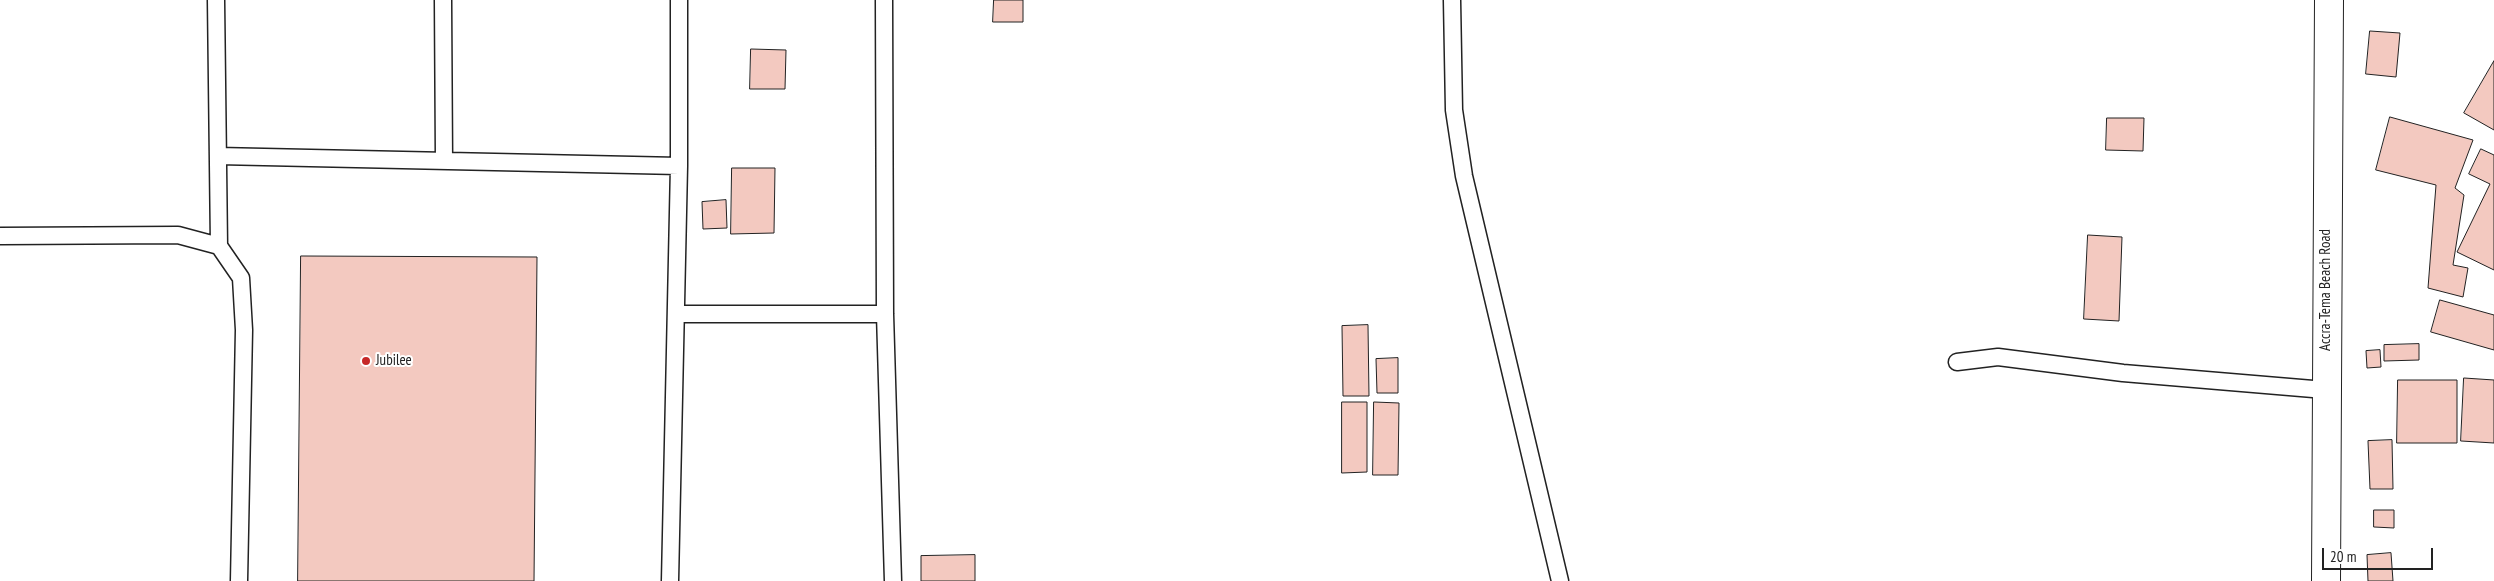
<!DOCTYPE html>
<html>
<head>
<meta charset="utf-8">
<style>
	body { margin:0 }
	#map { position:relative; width:2494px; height:581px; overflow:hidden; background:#fff; font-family:"PT Sans Narrow",sans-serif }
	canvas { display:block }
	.scale { position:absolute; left:2322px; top:548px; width:111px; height:22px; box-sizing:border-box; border:2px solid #222; border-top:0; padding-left:6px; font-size:15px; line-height:18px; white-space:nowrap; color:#222; -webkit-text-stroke:4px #fff; paint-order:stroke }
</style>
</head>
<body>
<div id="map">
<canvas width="2494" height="581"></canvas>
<div class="scale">20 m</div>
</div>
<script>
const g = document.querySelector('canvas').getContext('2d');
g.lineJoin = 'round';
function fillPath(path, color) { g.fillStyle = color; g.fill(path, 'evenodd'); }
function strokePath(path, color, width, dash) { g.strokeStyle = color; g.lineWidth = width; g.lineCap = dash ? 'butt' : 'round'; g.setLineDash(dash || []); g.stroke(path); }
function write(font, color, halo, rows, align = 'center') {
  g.font = font + ' "PT Sans Narrow",sans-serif'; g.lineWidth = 4; g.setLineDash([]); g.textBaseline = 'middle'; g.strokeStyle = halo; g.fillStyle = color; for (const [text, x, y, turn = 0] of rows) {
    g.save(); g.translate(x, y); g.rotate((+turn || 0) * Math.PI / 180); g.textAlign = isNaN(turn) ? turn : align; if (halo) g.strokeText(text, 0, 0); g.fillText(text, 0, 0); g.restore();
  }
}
const building = new Path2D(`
	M994 0H1023V22H993Z
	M2370 31 2400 33 2396 77 2366 74Z
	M751 49 786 50 785 89H750Z
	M2494 61V130L2464 113Z
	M2390 117 2473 140 2455 188 2464 195 2453 265 2468 268 2463 297 2428 288 2436 185 2376 170Z
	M2107 118H2144L2143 151 2106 150Z
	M2481 149 2494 155V270L2457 252 2490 184 2469 174Z
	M732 168H775L774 233 731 234Z
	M726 200 727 228 703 229 702 202Z
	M2088 235 2122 237 2119 321 2084 319Z
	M301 256 537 257 534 581H298Z
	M2440 300 2494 315V350L2431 332Z
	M1368 325 1369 396H1343L1342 326Z
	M2419 344V360L2384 361V345Z
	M2380 350 2381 367 2367 368 2366 351Z
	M1398 358V393H1377L1376 359Z
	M2464 378 2494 380V443L2461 441Z
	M2398 380H2457V443H2397Z
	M1342 402H1367V472L1342 473Z
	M1374 402 1399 403 1398 475H1373Z
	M2392 440 2393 489H2370L2368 441Z
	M2374 510H2394V528L2374 527Z
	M2391 553 2393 581H2368L2367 555Z
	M975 555V581H921V556Z`);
fillPath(building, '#f3c9c0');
strokePath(building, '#222', 1);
const lane = new Path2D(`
	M216 0 219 246
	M443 0 444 161
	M884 0 885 314 893 581
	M1452 0 1454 110 1464 176 1560 581
	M218 156 679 166 670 581
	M679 166V0
	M0 236 178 235 219 246 241 278 244 330 239 581
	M676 314H885
	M1957 362 1998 357 2123 373 2325 390`);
const primary = new Path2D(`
	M2326 581 2329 0`);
strokePath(lane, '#222', 19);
strokePath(primary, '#222', 30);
strokePath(lane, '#fff', 16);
strokePath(primary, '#fff', 28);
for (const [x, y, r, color] of [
	[366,361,5,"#c62828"]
]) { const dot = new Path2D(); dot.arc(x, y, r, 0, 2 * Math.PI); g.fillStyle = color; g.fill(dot); strokePath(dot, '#fff', 2); }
write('15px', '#222', '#fff', [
	["Accra-Tema Beach Road",2326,290,-90]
]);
write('15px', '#222', '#fff', [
	["Jubilee",376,361]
], 'left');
</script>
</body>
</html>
